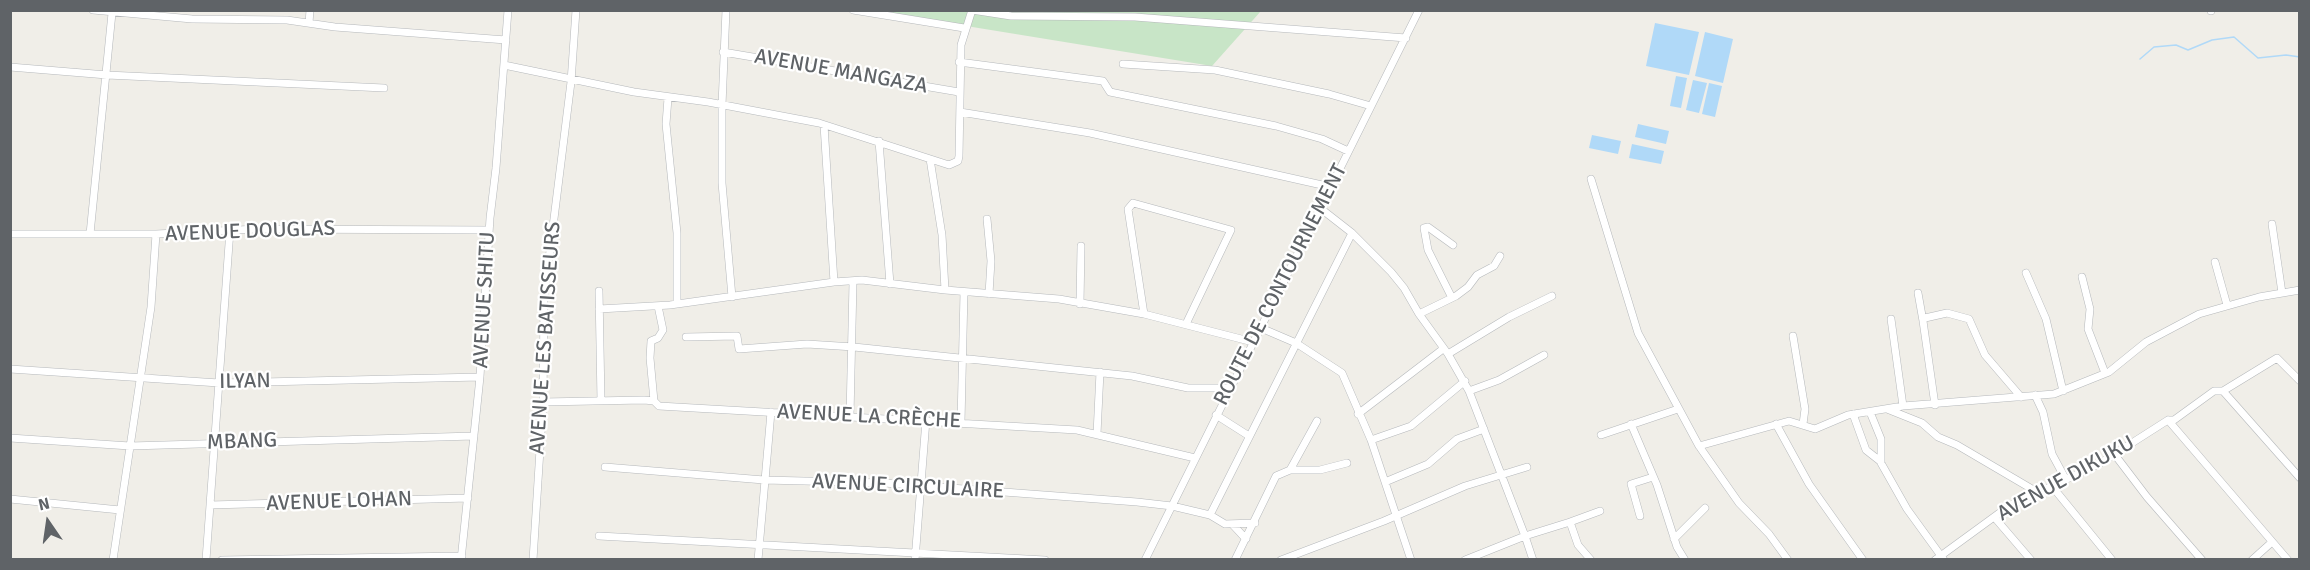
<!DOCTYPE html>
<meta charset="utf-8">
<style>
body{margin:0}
#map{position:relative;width:2310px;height:570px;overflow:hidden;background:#f0eee8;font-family:Signika,sans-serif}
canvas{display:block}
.frame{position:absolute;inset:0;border:12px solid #5f6367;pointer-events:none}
.north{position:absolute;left:18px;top:492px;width:60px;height:60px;-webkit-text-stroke:4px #fff;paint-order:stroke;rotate:347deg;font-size:16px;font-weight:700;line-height:24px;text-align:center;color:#5f6367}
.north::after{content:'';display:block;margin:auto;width:21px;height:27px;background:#5f6367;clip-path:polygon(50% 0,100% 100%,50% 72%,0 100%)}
</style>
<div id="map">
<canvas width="2310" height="570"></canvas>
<div class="frame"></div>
<div class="north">N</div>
</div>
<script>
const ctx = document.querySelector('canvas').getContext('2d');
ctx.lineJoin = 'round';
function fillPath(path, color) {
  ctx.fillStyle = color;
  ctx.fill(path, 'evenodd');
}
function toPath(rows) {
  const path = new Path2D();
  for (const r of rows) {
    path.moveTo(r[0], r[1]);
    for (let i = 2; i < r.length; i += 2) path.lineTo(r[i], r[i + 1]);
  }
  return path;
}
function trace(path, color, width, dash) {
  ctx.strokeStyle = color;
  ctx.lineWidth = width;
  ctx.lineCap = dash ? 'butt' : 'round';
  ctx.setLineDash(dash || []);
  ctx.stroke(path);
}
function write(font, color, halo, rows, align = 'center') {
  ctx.font = font + ' Signika,sans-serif';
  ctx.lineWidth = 4.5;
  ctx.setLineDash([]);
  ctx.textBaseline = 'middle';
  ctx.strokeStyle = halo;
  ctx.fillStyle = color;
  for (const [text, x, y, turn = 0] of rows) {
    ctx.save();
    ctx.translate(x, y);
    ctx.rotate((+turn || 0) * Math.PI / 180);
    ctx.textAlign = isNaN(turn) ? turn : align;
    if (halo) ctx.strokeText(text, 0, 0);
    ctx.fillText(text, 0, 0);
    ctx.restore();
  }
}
const green = toPath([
 [874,11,1261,11,1212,66]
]);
const water = toPath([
 [1655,23,1699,32,1689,75,1646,66],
 [1705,32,1733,39,1723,83,1695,76],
 [1676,76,1687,78,1681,108,1670,106],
 [1693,80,1707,83,1699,113,1686,110],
 [1709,83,1722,86,1715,117,1702,114],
 [1638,124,1669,131,1666,144,1635,137],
 [1592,135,1621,141,1618,154,1589,148],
 [1632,144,1664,151,1661,164,1629,158]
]);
const stream = toPath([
 [2140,59,2154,47,2176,45,2188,50,2212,40,2234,37,2258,58,2286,55,2300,57]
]);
const minor = toPath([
 [93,10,192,19,287,20,335,27,506,40],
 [726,10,722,105,722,183,732,297],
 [853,10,964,28],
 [972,10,1011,16,1135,17,1406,38],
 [2211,10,2211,11],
 [309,23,310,10],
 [723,52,959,92],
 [959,62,1103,81,1110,92,1276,126,1322,139,1348,151],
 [1123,64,1215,70,1329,94,1371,106],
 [504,65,634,92,708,102,819,123,949,165,958,161,959,156,961,45,972,10],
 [10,67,107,75,384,88],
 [668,98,666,124,677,233,677,304],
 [960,112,1090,133,1331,187],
 [824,125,834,282,862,280,945,290],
 [879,141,890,284],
 [930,159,942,235,945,290,1059,299,1144,314,1253,342],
 [1591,179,1638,333,1699,446,1739,503,1769,534,1788,560],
 [1320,208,1352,233,1391,272,1404,288,1419,314,1456,296,1468,287,1477,275,1494,266,1500,256],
 [987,219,991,261,989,294],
 [2272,224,2282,293],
 [10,234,156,234,258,229,489,230],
 [90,234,112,13],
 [2215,262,2227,305],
 [2026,273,2046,319,2063,391],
 [2082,277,2090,309,2088,329,2105,373],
 [599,291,601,401],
 [1918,293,1923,321],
 [1451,296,1428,250,1424,228,1428,227,1453,245],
 [1080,304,1081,246],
 [599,309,670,305,834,282],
 [1144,314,1128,209,1133,203,1231,230,1186,324],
 [1419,314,1448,354,1509,317,1552,296],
 [1891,319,1903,406],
 [1261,328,1296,343,1342,373,1371,440,1411,560],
 [1793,336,1805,409,1803,424],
 [686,337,737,336,739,349,807,344,854,347,1132,376,1188,388,1230,388],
 [1448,354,1469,391,1525,536,1570,522,1578,545,1591,560],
 [10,369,219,383,480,377],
 [1469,391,1499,380,1544,355],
 [2223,391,2300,478],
 [2223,391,2277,358,2300,381],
 [2035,395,2043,412,2052,454,2066,480],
 [654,401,650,358,651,341,658,338,663,330,658,306],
 [543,402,644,400,654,401,659,406,1077,430,1195,458],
 [1935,405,1923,321,1925,318,1947,313,1969,319,1985,355,2021,397],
 [1887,409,1922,423,1938,437,1957,445,2037,492],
 [1870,412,1881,439,1881,463,1907,509,1944,560],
 [1358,414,1443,349],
 [1853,414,1866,450,1880,461],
 [1216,415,1249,436],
 [850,416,853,282],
 [2168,420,2288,560],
 [961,422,964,292],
 [1631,424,1657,485,1677,547,1685,560],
 [1776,424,1809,484,1863,560],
 [1097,434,1100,372],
 [1601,435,1678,409],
 [10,438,130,446,474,436],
 [1371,440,1411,426,1465,381],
 [1699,446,1789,421,1815,429,1848,415,1903,406,2054,394,2109,372,2146,342,2199,314,2259,297,2300,290],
 [2115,455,2147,497,2202,560],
 [605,467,764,480,884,483,1137,502,1172,506,1210,515,1225,524,1255,523],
 [1290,470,1317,421],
 [1385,482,1428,464,1457,439,1484,429],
 [2051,485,2112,560],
 [10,499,120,510],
 [210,505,468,498],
 [1210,515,1352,233],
 [1640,516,1631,484,1653,477],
 [1995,518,2031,560],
 [1570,522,1600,511],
 [1233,525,1246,539],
 [599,536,1045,560],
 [1674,539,1705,508],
 [113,560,151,307,156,234],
 [206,560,230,230],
 [222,560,462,556],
 [461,560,480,377,490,218,496,168,508,10],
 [533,560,543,402,544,299,571,82,576,10],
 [758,560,771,412],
 [915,560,926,420],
 [1145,560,1419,10],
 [1235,560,1276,476,1290,470,1320,470,1347,463],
 [1281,560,1384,521,1465,486,1527,467],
 [1465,560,1525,536,1533,560],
 [1935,560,2009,506,2099,464,2168,420,2174,420,2214,391,2223,391],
 [2252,560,2272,542]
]);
const streetNames = [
 ["AVENUE MANGAZA",841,72,10],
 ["AVENUE DOUGLAS",250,232,-2],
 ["ROUTE DE CONTOURNEMENT",1281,285,-63],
 ["AVENUE SHITU",485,300,-87],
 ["AVENUE LES BATISSEURS",546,338,-86],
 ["ILYAN",245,382,-1],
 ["AVENUE LA CRÈCHE",869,417,3],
 ["MBANG",242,442,-2],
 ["AVENUE DIKUKU",2066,479,-29],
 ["AVENUE CIRCULAIRE",908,487,3],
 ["AVENUE LOHAN",339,502,-2]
];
fillPath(green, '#c8e5c7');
fillPath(water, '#b0d9f8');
trace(stream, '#b0d9f8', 1.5);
trace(minor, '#b5b8bb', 8);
trace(minor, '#fff', 7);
write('21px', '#5f6367', '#fff', streetNames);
</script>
